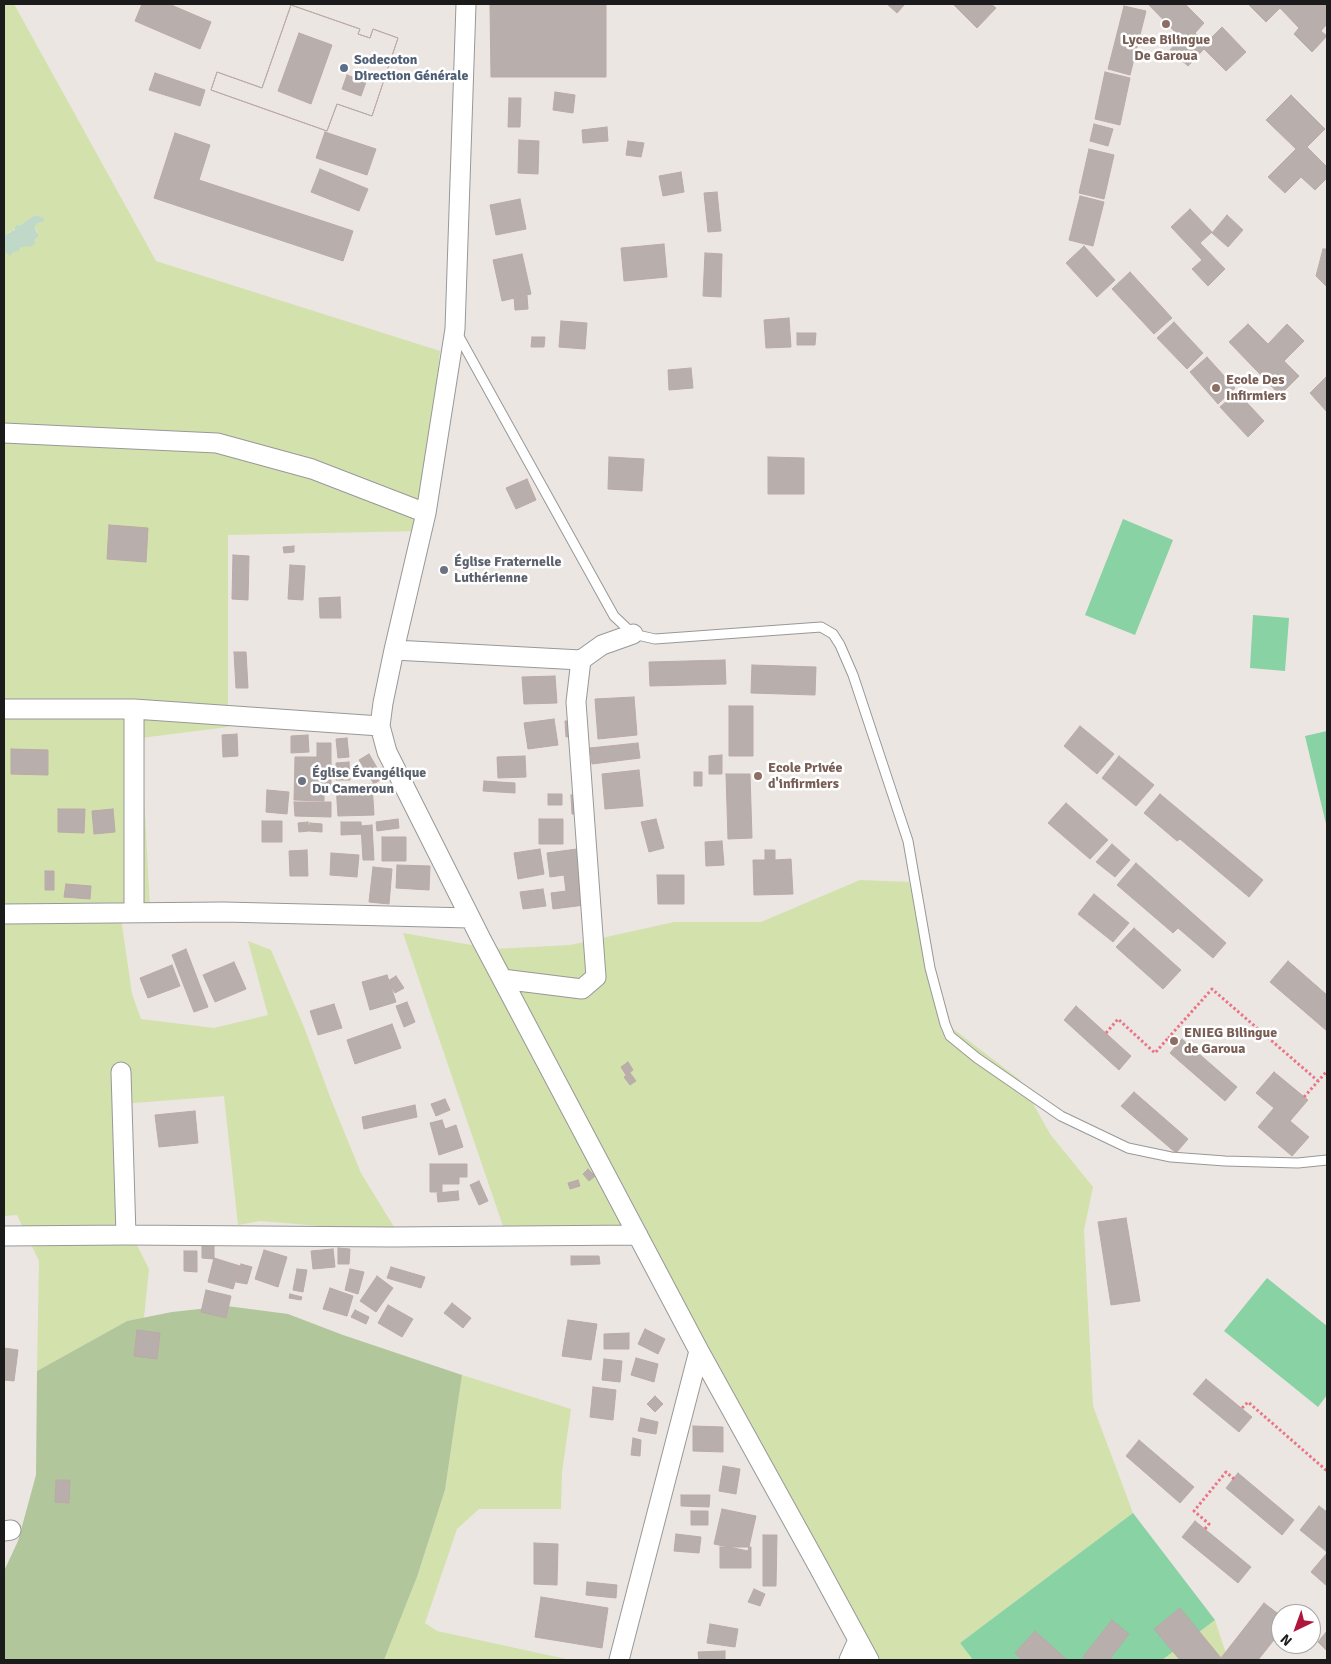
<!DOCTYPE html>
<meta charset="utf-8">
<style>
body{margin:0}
#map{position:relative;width:1331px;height:1664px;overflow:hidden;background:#ebe6e2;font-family:Signika,sans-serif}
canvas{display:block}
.frame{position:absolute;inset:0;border:5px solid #1b1b1b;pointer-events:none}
.north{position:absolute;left:1271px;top:1604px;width:50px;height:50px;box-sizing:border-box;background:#fff;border:1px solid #a4a4a4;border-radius:50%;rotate:222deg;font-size:14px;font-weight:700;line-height:20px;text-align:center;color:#1b1b1b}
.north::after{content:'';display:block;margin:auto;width:18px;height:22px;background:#b0163c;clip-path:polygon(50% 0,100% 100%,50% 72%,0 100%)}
</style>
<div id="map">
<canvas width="1331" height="1664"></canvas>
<div class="frame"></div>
<div class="north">N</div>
</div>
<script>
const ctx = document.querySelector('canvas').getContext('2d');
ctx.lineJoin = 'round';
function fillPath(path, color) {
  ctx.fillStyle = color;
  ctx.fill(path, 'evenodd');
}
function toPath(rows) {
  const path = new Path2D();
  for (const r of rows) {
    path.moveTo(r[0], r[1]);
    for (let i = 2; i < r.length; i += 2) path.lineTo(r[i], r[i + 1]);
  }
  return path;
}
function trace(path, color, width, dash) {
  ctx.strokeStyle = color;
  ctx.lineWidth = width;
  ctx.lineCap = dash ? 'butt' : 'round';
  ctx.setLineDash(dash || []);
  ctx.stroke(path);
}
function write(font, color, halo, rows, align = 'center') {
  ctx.font = font + ' Signika,sans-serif';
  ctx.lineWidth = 5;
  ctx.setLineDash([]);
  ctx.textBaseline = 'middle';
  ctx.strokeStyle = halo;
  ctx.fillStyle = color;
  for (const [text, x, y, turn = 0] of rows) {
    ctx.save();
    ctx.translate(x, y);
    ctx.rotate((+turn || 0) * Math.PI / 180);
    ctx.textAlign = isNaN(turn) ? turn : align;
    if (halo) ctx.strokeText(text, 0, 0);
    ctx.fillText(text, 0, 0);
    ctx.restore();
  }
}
const grass = toPath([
 [4,4,14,4,156,261,440,351,422,531,228,535,228,727,141,738,150,908,120,911,132,994,141,1019,214,1028,268,1015,248,941,271,950,304,1027,332,1102,361,1173,394,1227,345,1228,260,1221,238,1225,224,1096,121,1104,135,1241,149,1269,144,1318,127,1321,37,1371,39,1261,17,1215,4,1216,4,255,6,252,19,251,21,247,34,240,38,237,38,234,35,226,37,223,43,222,39,217,35,215,4,236],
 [860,880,909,882,952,1028,1020,1080,1050,1134,1093,1187,1084,1230,1093,1406,1133,1513,960,1643,973,1660,872,1660,631,1238,505,1232,403,933,494,949,570,945,674,922,761,922],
 [462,1375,571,1409,562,1472,561,1509,479,1509,457,1529,425,1623,437,1631,571,1660,384,1660,417,1577,445,1490],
 [1215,1620,1228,1660,1162,1660]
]);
const forest = toPath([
 [227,1306,288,1314,343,1335,462,1375,445,1490,417,1577,384,1660,4,1660,4,1571,18,1541,36,1475,37,1371,127,1321,172,1312]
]);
const wetland = toPath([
 [35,215,44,218,43,222,37,223,35,226,36,231,38,234,38,237,34,240,35,243,32,246,21,247,19,251,13,252,10,256,6,252,4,255,4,236,5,235,11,232,12,230,14,231,16,225,19,226]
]);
const pitch = toPath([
 [1123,519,1173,540,1135,635,1085,615],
 [1253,615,1289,618,1285,671,1250,668],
 [1327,731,1327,828,1305,736],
 [1267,1278,1327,1326,1327,1395,1318,1407,1224,1331],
 [1133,1513,1215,1620,1162,1660,973,1660,960,1643]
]);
const building = toPath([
 [142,4,169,4,211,22,200,49,135,21,142,4],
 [490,4,606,4,606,77,491,77,490,4],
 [887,4,905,4,897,13,887,4],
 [953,4,991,4,996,8,977,28,953,4],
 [1148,4,1185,4,1204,23,1195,33,1206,43,1222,27,1246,52,1226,71,1204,49,1188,66,1170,50,1181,38,1148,4],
 [1248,4,1327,4,1327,24,1321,31,1327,36,1312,52,1294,34,1299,28,1280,8,1266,22,1248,4],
 [291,5,360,29,358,34,370,38,373,29,398,38,372,116,337,104,327,131,211,90,217,72,262,88,291,5],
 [299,33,332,45,311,104,278,91,299,33],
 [347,75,366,82,361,96,342,89,347,75],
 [291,5,360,29,358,34,370,38,373,29,398,38,372,116,337,104,327,131,211,90,217,72,262,88,291,5],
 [1124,6,1146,11,1130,75,1108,69,1124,6],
 [1105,72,1130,78,1120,125,1095,119,1105,72],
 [155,73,205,90,200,106,149,90,155,73],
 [555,92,575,95,573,113,553,110,555,92],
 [1291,95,1325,129,1307,147,1327,167,1327,178,1315,190,1301,177,1285,193,1268,177,1296,149,1266,120,1291,95],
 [509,98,521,98,520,127,508,127,509,98],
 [1094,124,1113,129,1108,146,1090,141,1094,124],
 [607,127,608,141,583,143,582,130,607,127],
 [325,132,376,149,367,175,316,158,325,132],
 [175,133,210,145,199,180,353,231,343,261,154,198,175,133],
 [519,140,539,141,538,174,518,173,519,140],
 [628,141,644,143,641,157,626,155,628,141],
 [1089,149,1114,155,1104,199,1079,193,1089,149],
 [320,169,368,189,359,211,311,192,320,169],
 [681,172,684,192,663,196,659,176,681,172],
 [717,192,721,231,708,232,704,193,717,192],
 [1080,196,1104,202,1093,246,1069,240,1080,196],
 [520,199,526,229,496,235,490,205,520,199],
 [1190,209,1212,232,1200,243,1225,269,1208,286,1192,269,1202,260,1171,227,1190,209],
 [1227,215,1243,230,1228,247,1212,233,1227,215],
 [664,244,667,277,624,281,621,248,664,244],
 [1084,246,1115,280,1097,297,1066,263,1084,246],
 [1323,249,1327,249,1327,287,1316,276,1323,249],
 [705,253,722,254,721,297,703,296,705,253],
 [522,254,531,294,502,301,493,260,522,254],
 [1130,272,1172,318,1154,334,1112,289,1130,272],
 [527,296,528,309,515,310,514,297,527,296],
 [789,318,791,347,766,348,764,320,789,318],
 [561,321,587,323,585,349,559,347,561,321],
 [1174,322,1203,353,1187,369,1157,338,1174,322],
 [1248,324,1268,344,1287,324,1304,341,1284,361,1299,376,1280,395,1229,342,1248,324],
 [797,333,816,333,815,345,797,345,797,333],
 [532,337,545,337,544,347,531,347,532,337],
 [1207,357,1235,388,1218,404,1190,372,1207,357],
 [691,368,693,388,669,390,668,370,691,368],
 [1327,376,1327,412,1310,393,1327,376],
 [1237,392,1264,421,1248,437,1220,407,1237,392],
 [609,457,644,459,642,491,608,489,609,457],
 [768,457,804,458,804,494,768,494,768,457],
 [527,479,536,500,516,509,506,488,527,479],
 [109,525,148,528,146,562,107,559,109,525],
 [294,546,294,552,284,553,283,547,294,546],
 [233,555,249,556,248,600,232,599,233,555],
 [290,565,305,566,303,600,288,599,290,565],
 [340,597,341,618,320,618,319,598,340,597],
 [234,652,246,652,248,688,236,688,234,652],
 [725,660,726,684,650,686,649,662,725,660],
 [752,665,816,667,815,695,751,693,752,665],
 [555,676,557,703,524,704,522,677,555,676],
 [634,697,637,735,598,739,595,699,634,697],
 [729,706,753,706,753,756,729,756,729,706],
 [554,719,558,745,528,749,524,723,554,719],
 [577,720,578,736,566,737,565,721,577,720],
 [1080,726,1114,754,1097,774,1064,746,1080,726],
 [237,734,238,756,223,757,222,735,237,734],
 [308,735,309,752,291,753,291,736,308,735],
 [347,738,349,757,338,758,336,739,347,738],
 [317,743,331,743,331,791,324,791,324,801,294,800,295,757,317,757,317,743],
 [638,743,640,758,592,764,590,748,638,743],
 [11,749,48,750,48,775,11,774,11,749],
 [369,754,383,778,374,784,359,760,369,754],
 [722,755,722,774,709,774,709,756,722,755],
 [525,756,526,777,498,778,497,757,525,756],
 [1119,756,1154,785,1136,806,1102,778,1119,756],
 [349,762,350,780,336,780,336,763,349,762],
 [639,770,643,806,605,809,602,774,639,770],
 [694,772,702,772,702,786,694,786,694,772],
 [726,774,750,774,752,838,728,839,726,774],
 [484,781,515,783,515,793,483,791,484,781],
 [372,784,374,815,338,816,336,786,372,784],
 [267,790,289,792,287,814,266,812,267,790],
 [548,794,562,794,562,805,548,805,548,794],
 [1160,794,1263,880,1249,897,1180,839,1177,841,1144,813,1160,794],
 [571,795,581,795,582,814,572,814,571,795],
 [294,802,331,802,331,817,295,816,294,802],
 [1066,803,1108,840,1090,859,1048,823,1066,803],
 [58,809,85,809,84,833,58,832,58,809],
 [113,809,115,832,94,834,92,811,113,809],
 [398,819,399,828,377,831,376,822,398,819],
 [539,819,563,819,563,844,539,844,539,819],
 [656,819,664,848,649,852,641,822,656,819],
 [262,821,282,821,282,842,262,842,262,821],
 [308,822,309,831,299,832,298,823,308,822],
 [341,822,361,822,362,834,341,835,341,822],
 [310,823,322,824,322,832,309,831,310,823],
 [372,825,374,860,363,860,361,826,372,825],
 [382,837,406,837,406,861,382,861,382,837],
 [722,841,724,865,706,866,705,842,722,841],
 [1112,844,1130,860,1115,877,1096,862,1112,844],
 [540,849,544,874,518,879,514,853,540,849],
 [577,849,585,905,553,909,551,893,566,891,564,875,550,877,547,853,577,849],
 [307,850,308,876,290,876,289,851,307,850],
 [765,850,775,850,775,860,791,859,793,894,754,895,753,860,765,860,765,850],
 [331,853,359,855,357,877,330,875,331,853],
 [1136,863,1226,943,1213,958,1178,928,1173,933,1117,885,1136,863],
 [397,865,430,866,429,890,396,888,397,865],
 [373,867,392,869,389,904,369,902,373,867],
 [45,871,54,871,54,890,45,890,45,871],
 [657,875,684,875,684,904,658,904,657,875],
 [66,884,91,886,90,899,64,897,66,884],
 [543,889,546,906,523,909,520,892,543,889],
 [1094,894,1129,923,1113,942,1078,914,1094,894],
 [1134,928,1181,970,1163,989,1116,947,1134,928],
 [186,949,208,1007,194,1012,172,955,186,949],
 [1288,961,1327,995,1327,1031,1270,982,1288,961],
 [234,962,246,989,215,1002,203,975,234,962],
 [172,965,180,986,148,998,140,978,172,965],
 [387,975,396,1002,370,1010,362,982,387,975],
 [396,976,404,988,395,993,388,981,396,976],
 [407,1002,415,1022,404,1027,396,1006,407,1002],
 [334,1004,342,1028,318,1035,310,1011,334,1004],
 [1076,1006,1131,1056,1119,1070,1064,1020,1076,1006],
 [392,1024,401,1048,355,1064,347,1040,392,1024],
 [1182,1039,1237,1087,1225,1101,1170,1053,1182,1039],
 [628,1062,633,1070,626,1075,621,1067,628,1062],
 [1274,1072,1308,1100,1290,1121,1309,1137,1292,1156,1258,1127,1274,1108,1256,1093,1274,1072],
 [630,1073,636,1081,630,1085,624,1077,630,1073],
 [1134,1092,1188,1139,1176,1153,1121,1106,1134,1092],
 [445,1099,450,1110,436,1116,431,1104,445,1099],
 [415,1105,417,1117,364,1129,362,1117,415,1105],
 [195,1111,198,1143,159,1147,155,1115,195,1111],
 [442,1120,445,1129,456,1125,463,1147,439,1155,430,1123,442,1120],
 [430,1164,467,1164,467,1177,459,1177,459,1184,442,1184,442,1192,430,1192,430,1164],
 [588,1169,595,1176,589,1181,583,1174,588,1169],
 [578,1180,580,1186,570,1189,568,1183,578,1180],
 [479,1181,488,1201,479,1205,470,1185,479,1181],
 [458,1191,459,1200,438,1202,437,1193,458,1191],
 [1126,1218,1140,1301,1111,1305,1098,1222,1126,1218],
 [202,1246,214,1246,214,1259,202,1258,202,1246],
 [338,1248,350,1249,349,1264,338,1264,338,1248],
 [333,1249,335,1267,313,1269,311,1251,333,1249],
 [264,1250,287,1257,278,1287,255,1279,264,1250],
 [184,1251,197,1251,197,1272,184,1271,184,1251],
 [571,1256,599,1256,600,1264,571,1265,571,1256],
 [214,1258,240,1266,233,1289,208,1282,214,1258],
 [241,1264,252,1267,247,1284,236,1282,241,1264],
 [391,1267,425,1277,421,1288,387,1278,391,1267],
 [297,1269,307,1270,303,1292,293,1290,297,1269],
 [350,1269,364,1272,358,1294,345,1290,350,1269],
 [377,1276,393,1288,376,1312,360,1301,377,1276],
 [330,1288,353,1296,347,1316,323,1309,330,1288],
 [206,1290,231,1296,226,1318,201,1312,206,1290],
 [290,1294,302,1297,301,1300,289,1298,290,1294],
 [452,1303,471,1318,463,1328,444,1313,452,1303],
 [388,1305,413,1319,402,1337,378,1323,388,1305],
 [355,1310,369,1317,366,1324,351,1317,355,1310],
 [568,1320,597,1324,591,1360,562,1356,568,1320],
 [645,1329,665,1339,658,1354,638,1344,645,1329],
 [137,1330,160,1333,157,1359,134,1356,137,1330],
 [629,1333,629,1349,604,1349,604,1334,629,1333],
 [4,1348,18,1350,14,1381,4,1380,4,1348],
 [636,1358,658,1364,654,1382,631,1375,636,1358],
 [604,1359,622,1361,620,1382,602,1380,604,1359],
 [1206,1379,1252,1417,1239,1432,1193,1394,1206,1379],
 [593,1387,616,1390,613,1420,590,1417,593,1387],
 [655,1396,663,1404,655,1412,647,1404,655,1396],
 [641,1418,658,1422,656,1434,638,1431,641,1418],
 [693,1426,723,1427,723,1452,693,1451,693,1426],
 [633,1438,641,1440,640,1456,631,1455,633,1438],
 [1139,1440,1194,1487,1180,1503,1126,1456,1139,1440],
 [723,1466,740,1469,736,1494,719,1491,723,1466],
 [1238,1473,1294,1520,1282,1535,1226,1488,1238,1473],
 [56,1480,70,1480,69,1503,55,1502,56,1480],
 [681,1495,710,1495,709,1507,681,1506,681,1495],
 [1319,1506,1327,1512,1327,1552,1300,1530,1319,1506],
 [722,1509,756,1516,748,1551,714,1544,722,1509],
 [691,1511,708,1511,708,1525,691,1525,691,1511],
 [1195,1521,1251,1567,1238,1583,1182,1537,1195,1521],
 [676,1534,701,1537,699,1553,674,1551,676,1534],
 [763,1535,777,1535,776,1586,763,1586,763,1535],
 [534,1543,558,1544,557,1585,534,1584,534,1543],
 [720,1547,751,1547,751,1568,720,1568,720,1547],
 [1327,1553,1327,1586,1311,1572,1327,1553],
 [587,1582,617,1585,616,1598,586,1595,587,1582],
 [754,1589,765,1594,760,1606,748,1602,754,1589],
 [541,1597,608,1608,602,1648,535,1637,541,1597],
 [1264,1603,1281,1616,1281,1631,1258,1660,1224,1660,1221,1658,1264,1603],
 [1180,1608,1221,1658,1218,1660,1180,1660,1154,1629,1180,1608],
 [1112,1620,1129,1634,1109,1660,1088,1660,1083,1657,1112,1620],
 [710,1624,738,1629,735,1647,707,1643,710,1624],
 [1035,1631,1067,1660,1022,1660,1015,1653,1035,1631],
 [1327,1631,1327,1651,1318,1642,1327,1631],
 [725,1651,725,1660,699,1660,698,1652,725,1651]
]);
const path = toPath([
 [1106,1033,1118,1019,1155,1053,1169,1037],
 [1178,1045,1169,1037,1212,989,1318,1081],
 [1304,1097,1327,1071],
 [1242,1408,1248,1402,1327,1471],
 [1205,1529,1209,1524,1194,1511,1226,1472,1234,1479]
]);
const service = toPath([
 [457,333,614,616,633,634,655,639,821,627,833,634,840,645,853,675,908,841,930,968,945,1024,950,1036,977,1058,1061,1116,1128,1148,1171,1157,1225,1161,1298,1163,1327,1160]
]);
const minor = toPath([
 [466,4,455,329,426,513,394,650,383,703,380,726,387,752,481,939,699,1351,818,1566,869,1660],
 [4,433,217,443,312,469,426,513],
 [394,650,581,660,602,645,633,634],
 [4,709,134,709,380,726],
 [134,913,134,709],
 [4,914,224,912,470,918],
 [502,979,582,989,596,977,576,702,581,660],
 [121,1072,126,1235],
 [4,1236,126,1235,392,1237,638,1235],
 [4,1531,11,1530],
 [619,1660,699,1351],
 [849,1660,858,1640]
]);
const markers = [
 [1166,24,5,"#8d6e63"],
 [344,68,5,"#5c6f8a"],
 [1216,388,5,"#8d6e63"],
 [444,570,5,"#6b7280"],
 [758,776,5,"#8d6e63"],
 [302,781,5,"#6b7280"],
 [1174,1041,5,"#8d6e63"]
];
const educationNames = [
 ["Lycee Bilingue",1166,40,"center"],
 ["De Garoua",1166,56,"center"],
 ["Ecole Des",1226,380],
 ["Infirmiers",1226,396],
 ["Ecole Privée",768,768],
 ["d'infirmiers",768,784],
 ["ENIEG Bilingue",1184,1033],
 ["de Garoua",1184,1049]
];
const serviceNames = [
 ["Sodecoton",354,60],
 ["Direction Générale",354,76]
];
const worshipNames = [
 ["Église Fraternelle",454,562],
 ["Luthérienne",454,578],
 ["Église Évangélique",312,773],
 ["Du Cameroun",312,789]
];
fillPath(grass, '#d3e1ac');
fillPath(forest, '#b2c69b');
fillPath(wetland, '#c0d8c7');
fillPath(pitch, '#88d2a3');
fillPath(building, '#b8aeab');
trace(building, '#bbaaa6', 1);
trace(service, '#989898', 11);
trace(minor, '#989898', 21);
trace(path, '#e97586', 3, [2.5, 2.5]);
trace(service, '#fff', 9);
trace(minor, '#fff', 19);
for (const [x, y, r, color] of markers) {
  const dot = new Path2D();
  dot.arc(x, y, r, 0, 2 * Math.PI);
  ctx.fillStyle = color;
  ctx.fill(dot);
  trace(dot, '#fff', 2);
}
write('bold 14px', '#785e54', '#fff', educationNames, 'left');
write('bold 14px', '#4e5e75', '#fff', serviceNames, 'left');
write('bold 14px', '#5b616d', '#fff', worshipNames, 'left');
</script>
